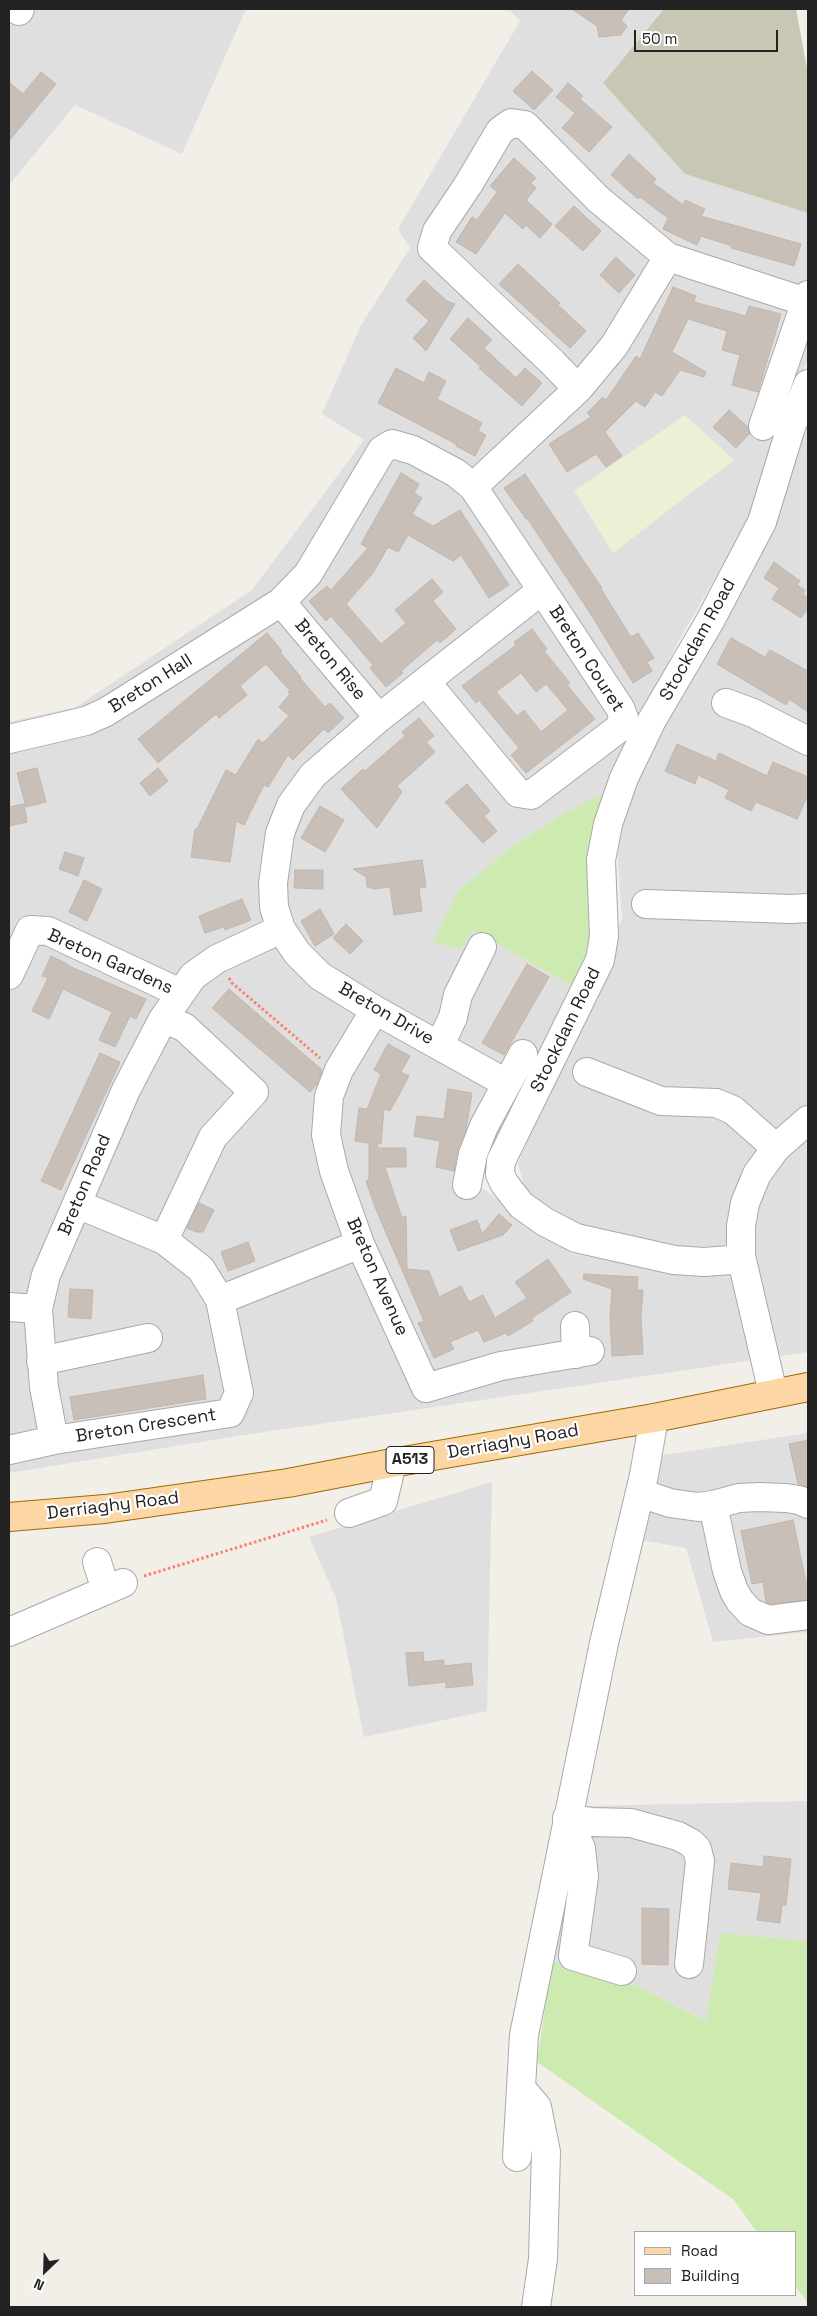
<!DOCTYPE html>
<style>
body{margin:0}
#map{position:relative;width:817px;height:2316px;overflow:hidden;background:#f2efe9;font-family:"Space Grotesk",sans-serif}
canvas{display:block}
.frame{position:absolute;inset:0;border:10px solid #222;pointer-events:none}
.legend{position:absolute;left:634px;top:2231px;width:162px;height:65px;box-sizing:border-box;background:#fff;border:1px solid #a7a7a7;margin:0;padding:6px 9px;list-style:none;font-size:15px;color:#222}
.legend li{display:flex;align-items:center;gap:10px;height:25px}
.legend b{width:25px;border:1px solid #a7a7a7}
.north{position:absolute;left:20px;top:2246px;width:50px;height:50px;-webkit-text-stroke:4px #fff;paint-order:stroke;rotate:204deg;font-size:14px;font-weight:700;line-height:20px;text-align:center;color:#222}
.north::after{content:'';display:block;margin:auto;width:18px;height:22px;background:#222;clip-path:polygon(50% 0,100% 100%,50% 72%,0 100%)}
.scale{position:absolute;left:634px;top:30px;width:144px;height:22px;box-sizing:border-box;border:2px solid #222;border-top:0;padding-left:6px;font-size:15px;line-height:18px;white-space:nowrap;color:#222;-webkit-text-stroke:4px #fff;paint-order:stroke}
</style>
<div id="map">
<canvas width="817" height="2316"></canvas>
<div class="frame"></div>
<ul class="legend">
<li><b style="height:6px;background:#fcd6a4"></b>Road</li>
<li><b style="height:14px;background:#c7bfb8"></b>Building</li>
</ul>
<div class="north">N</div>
<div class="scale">50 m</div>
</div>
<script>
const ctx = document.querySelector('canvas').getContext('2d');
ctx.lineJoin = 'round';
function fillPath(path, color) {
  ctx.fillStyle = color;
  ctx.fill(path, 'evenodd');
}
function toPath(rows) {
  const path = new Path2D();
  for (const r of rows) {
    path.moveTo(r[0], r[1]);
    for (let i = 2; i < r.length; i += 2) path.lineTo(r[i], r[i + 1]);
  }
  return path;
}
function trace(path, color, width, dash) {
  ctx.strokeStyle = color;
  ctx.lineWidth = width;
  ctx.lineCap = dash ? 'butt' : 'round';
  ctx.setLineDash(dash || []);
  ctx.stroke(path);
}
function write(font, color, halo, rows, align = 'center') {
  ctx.font = font + ' "Space Grotesk",sans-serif';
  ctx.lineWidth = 4.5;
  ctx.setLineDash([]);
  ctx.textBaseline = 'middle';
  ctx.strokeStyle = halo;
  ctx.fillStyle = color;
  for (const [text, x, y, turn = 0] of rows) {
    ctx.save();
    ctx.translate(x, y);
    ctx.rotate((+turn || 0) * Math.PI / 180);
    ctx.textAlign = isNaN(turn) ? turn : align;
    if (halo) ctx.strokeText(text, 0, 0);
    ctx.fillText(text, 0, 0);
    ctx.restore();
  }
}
const residential = toPath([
 [9,9,246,9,182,154,75,105,9,185],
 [509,9,664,9,603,83,685,174,808,213,808,358,752,514,678,642,620,765,612,799,561,815,511,847,459,890,473,930,579,990,478,1185,573,1254,671,1270,528,1202,518,1163,622,919,616,829,638,763,808,416,808,1352,238,1436,9,1473,9,722,76,707,252,590,364,440,322,414,361,325,410,248,398,229,520,21],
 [808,1433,808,1632,713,1642,686,1548,634,1539,657,1456],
 [492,1482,487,1711,364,1737,336,1598,309,1537],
 [808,1801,808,1941,720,1933,707,2021,640,1987,552,1961,586,1806]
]);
const construction = toPath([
 [664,9,796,9,808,74,808,213,685,174,603,83]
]);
const farmland = toPath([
 [685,415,734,460,613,553,574,491]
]);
const grass = toPath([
 [600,795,612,799,594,944,579,990,473,930,460,950,433,942,459,890,511,847,561,815],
 [720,1933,808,1941,808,2303,796,2287,796,2232,757,2232,734,2200,537,2062,552,1961,640,1987,706,2021]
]);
const building = toPath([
 [572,9,629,9,621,20,627,26,621,35,599,37,597,26,572,9],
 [532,71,553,90,534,110,513,91,532,71],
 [41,72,56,84,9,141,9,82,23,94,41,72],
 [568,83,583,96,580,99,612,127,589,152,562,128,575,113,556,97,568,83],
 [629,154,656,179,653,183,683,205,685,200,705,209,701,216,801,244,794,266,731,248,732,246,701,236,697,245,663,229,668,218,640,197,638,199,611,175,629,154],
 [514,158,536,178,531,183,536,188,526,200,552,224,540,238,526,225,523,229,505,213,476,254,456,242,472,217,477,220,497,192,490,186,514,158],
 [574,206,601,231,583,251,555,226,574,206],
 [616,257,635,275,619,293,600,275,616,257],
 [518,264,560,303,558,305,586,331,570,348,499,284,518,264],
 [424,280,447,301,455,304,426,351,413,338,429,321,406,300,424,280],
 [673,287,696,296,694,302,746,316,749,306,781,314,758,392,732,385,740,355,722,350,727,331,688,319,672,352,706,372,704,377,680,370,662,396,655,392,645,407,636,401,605,432,622,456,606,467,596,454,567,472,549,444,591,417,587,413,603,397,606,400,636,356,640,359,673,287],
 [468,318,492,340,484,348,516,378,525,368,542,383,522,406,479,368,481,367,450,339,468,318],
 [396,368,424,383,429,372,446,381,437,399,482,423,478,431,486,435,475,456,456,446,456,444,378,403,396,368],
 [729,410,748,427,750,433,736,448,713,427,729,410],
 [401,473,419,484,414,493,422,498,412,514,433,526,460,510,509,585,489,598,461,555,453,561,408,535,398,552,388,547,373,573,346,604,381,644,406,623,395,610,432,579,443,592,433,601,456,629,440,643,437,640,401,671,403,673,386,687,370,668,373,665,331,616,326,621,309,601,327,586,331,590,368,548,361,544,401,473],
 [525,474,602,588,601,589,631,637,638,633,654,658,647,662,652,671,633,683,590,613,527,518,526,519,504,488,525,474],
 [774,562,800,581,797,585,805,590,803,594,808,598,808,608,801,618,772,599,779,588,764,578,774,562],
 [532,629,547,649,544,651,570,683,567,685,595,719,526,773,511,755,519,748,479,700,476,703,462,686,516,645,514,642,532,629],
 [521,673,536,692,546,684,568,710,541,732,524,710,517,716,496,692,521,673],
 [267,633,282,651,280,652,301,677,300,678,325,707,330,703,344,718,328,733,324,729,293,760,288,755,268,787,264,785,244,825,236,821,230,862,191,857,195,829,197,829,226,770,236,775,258,739,263,743,289,716,279,707,290,694,288,692,290,691,266,664,240,686,247,695,219,718,216,714,158,763,138,739,267,633],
 [731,638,765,657,770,650,808,671,808,712,789,699,786,705,717,664,731,638],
 [419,718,434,736,426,742,435,752,397,786,402,792,377,828,341,789,363,769,365,771,405,736,402,732,419,718],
 [677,744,716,761,719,753,767,776,773,762,808,777,808,795,797,819,756,802,751,811,725,798,729,790,698,775,695,784,665,771,677,744],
 [37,768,46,802,26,807,17,773,37,768],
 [158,768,168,781,150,796,140,783,158,768],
 [467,784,490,811,484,816,497,831,483,843,445,802,467,784],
 [24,804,27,822,9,826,9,807,24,804],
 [320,806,344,820,325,852,301,838,320,806],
 [65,852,84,858,78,876,59,869,65,852],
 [422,860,426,887,419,888,422,911,394,915,390,887,375,889,367,887,366,877,353,869,422,860],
 [295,870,323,870,323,889,294,888,295,870],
 [84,880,102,889,87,921,69,912,84,880],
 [242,899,251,920,225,930,224,927,205,933,199,916,242,899],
 [320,909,334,934,315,946,301,921,320,909],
 [346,924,363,941,350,954,333,938,346,924],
 [51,956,69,965,69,966,146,999,136,1019,130,1016,115,1047,99,1040,112,1012,63,989,49,1019,32,1011,48,978,42,976,51,956],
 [527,964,549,977,504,1055,482,1043,527,964],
 [229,989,322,1070,317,1084,310,1092,212,1008,229,989],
 [388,1044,410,1056,401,1072,409,1076,390,1111,384,1109,381,1144,377,1143,378,1148,406,1148,406,1167,385,1167,402,1218,406,1216,407,1269,429,1271,439,1297,461,1286,469,1302,483,1295,495,1318,527,1298,515,1282,548,1259,571,1292,532,1318,533,1321,508,1336,506,1333,484,1342,478,1330,450,1342,454,1349,434,1358,418,1323,424,1321,375,1207,366,1181,369,1180,369,1143,355,1141,359,1108,367,1109,381,1074,374,1070,388,1044],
 [100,1053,120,1062,61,1190,41,1181,100,1053],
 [448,1089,472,1093,466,1130,458,1148,454,1171,436,1167,440,1141,414,1136,417,1116,444,1119,448,1089],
 [199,1203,214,1210,203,1232,196,1232,187,1228,199,1203],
 [499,1214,512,1225,503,1235,458,1251,450,1230,477,1220,482,1234,499,1214],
 [248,1242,255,1261,228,1271,221,1252,248,1242],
 [584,1274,638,1277,637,1290,643,1290,641,1317,643,1354,612,1356,610,1318,612,1289,583,1279,584,1274],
 [70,1289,93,1290,91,1319,68,1317,70,1289],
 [203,1375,206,1399,74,1420,70,1397,203,1375],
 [808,1440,808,1487,798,1484,789,1444,808,1440],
 [793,1520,806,1582,808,1582,808,1600,770,1604,766,1602,763,1582,752,1584,741,1531,793,1520],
 [423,1652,424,1662,444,1660,444,1666,471,1663,473,1685,446,1688,446,1682,409,1686,406,1653,423,1652],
 [764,1856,791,1859,786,1905,782,1905,780,1923,757,1920,761,1893,728,1889,731,1863,763,1867,764,1856],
 [642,1908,669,1909,668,1965,642,1964,642,1908]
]);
const path = toPath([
 [229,978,232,983,320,1058],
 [144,1576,327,1520]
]);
const minor = toPath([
 [19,11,20,9],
 [578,389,552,362,432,248,437,231,468,185,500,131,511,123,525,125,598,199,668,257,806,302],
 [763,426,808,295],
 [473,487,578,389,614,346,668,257],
 [281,602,379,718],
 [426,682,518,793,531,795,618,729,624,718,620,708,542,590,379,718,313,775,291,805,280,833,273,883,274,907,281,929,297,953,320,976,375,1010,506,1083],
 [726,703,753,713,808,741],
 [9,739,86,721,106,712,281,602,308,574,382,450,392,444,413,450,456,473,473,487,542,590],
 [646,904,791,909,808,908],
 [9,975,30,930,48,931,180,993],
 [375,1010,339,1070,329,1096,326,1135,334,1171,360,1244,426,1388,501,1366,590,1351],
 [163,1019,184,1027,254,1092,213,1137,164,1240],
 [440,1045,453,1017,458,995,482,947],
 [587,1072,661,1101,716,1103,733,1110,776,1148],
 [467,1185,473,1154,484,1126,523,1054],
 [741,1256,731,1260,704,1262,674,1260,576,1238,545,1222,521,1205,504,1183,500,1174,501,1161,600,960,604,936,601,860,608,824,624,778,652,720,710,621,762,522,791,427,808,384],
 [220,1300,360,1244],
 [9,1307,38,1309],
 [575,1326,576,1354],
 [41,1361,148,1338],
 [773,1393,741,1256,741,1226,745,1203,757,1174,776,1148,808,1120],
 [54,1440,44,1387,38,1309,46,1275,126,1090,163,1019,193,976,217,959,281,929],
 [9,1450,54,1440,230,1413,239,1393,220,1300,201,1269,164,1240,77,1204],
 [640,1493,670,1503,698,1507,713,1505,739,1498,759,1497,786,1498,799,1500,808,1504],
 [713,1505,727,1571,734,1591,740,1601,750,1612,768,1620,808,1615],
 [349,1513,383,1501,392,1463],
 [97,1562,106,1590],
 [9,1632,123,1583],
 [567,1818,592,1822,631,1823,678,1836,691,1843,697,1849,700,1861,689,1964],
 [567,1818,581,1848,584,1877,573,1956,622,1971],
 [521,2088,537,2107,546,2152,543,2259,536,2307],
 [517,2157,524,2035,604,1643,644,1475,654,1418]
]);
const major = toPath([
 [9,1517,105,1509,288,1483,392,1463,654,1418,808,1387]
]);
const shields = [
 [410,1460,48]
];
const shieldNames = [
 ["A513",410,1460]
];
const streetNames = [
 ["Stockdam Road",698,640,-61],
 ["Breton Couret",586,659,57],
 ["Breton Rise",330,660,50],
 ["Breton Hall",151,684,-32],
 ["Breton Gardens",110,962,24],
 ["Breton Drive",386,1014,30],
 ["Stockdam Road",566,1030,-64],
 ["Breton Road",85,1185,-67],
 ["Breton Avenue",377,1277,66],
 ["Breton Crescent",146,1426,-9],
 ["Derriaghy Road",513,1442,-10],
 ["Derriaghy Road",113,1506,-7]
];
fillPath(residential, '#e0dfdf');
fillPath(construction, '#c7c7b4');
fillPath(farmland, '#eef0d5');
fillPath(grass, '#cdebb0');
fillPath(building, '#c7bfb8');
trace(building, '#c4b6ab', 1);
trace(minor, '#a9a9a9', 30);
trace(major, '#a06b00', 30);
trace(path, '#fa8072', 3, [2.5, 2.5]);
trace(minor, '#fff', 28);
trace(major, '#fcd6a4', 28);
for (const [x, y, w] of shields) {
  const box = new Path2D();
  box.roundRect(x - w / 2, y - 13.5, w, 27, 4);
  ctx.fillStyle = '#fff';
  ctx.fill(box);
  trace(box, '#222', 1);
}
write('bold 16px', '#222', null, shieldNames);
write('18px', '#222', '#fff', streetNames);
</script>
